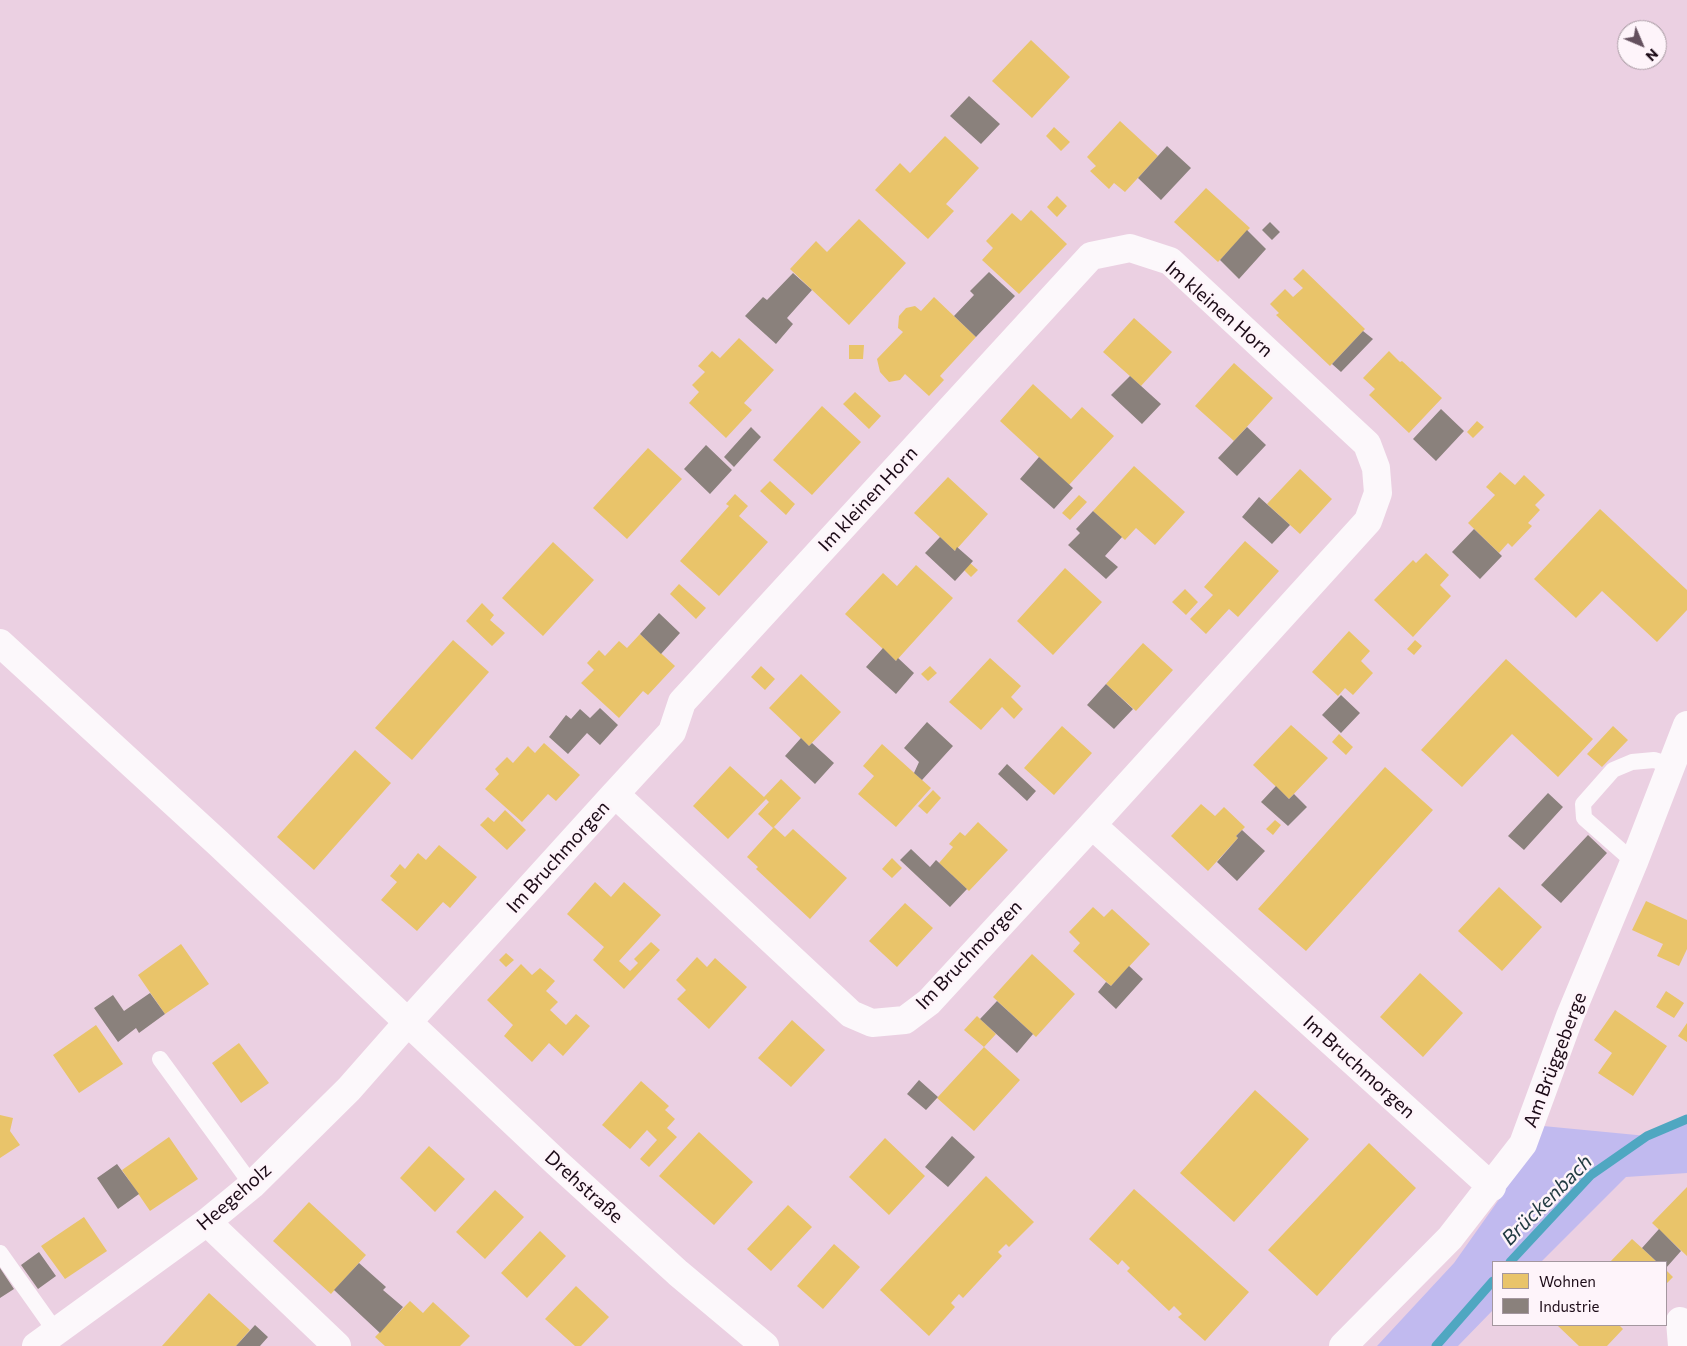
<!DOCTYPE html>
<meta charset="utf-8">
<style>
body{margin:0}
#map{position:relative;width:1687px;height:1346px;overflow:hidden;background:#ebd0e2;font-family:Commissioner,sans-serif}
canvas{display:block}
.legend{position:absolute;left:1492px;top:1261px;width:175px;height:65px;box-sizing:border-box;background:#fef4fa;border:1px solid #a4979f;margin:0;padding:6px 9px;list-style:none;font-size:15px;color:#1c0b17}
.legend li{display:flex;align-items:center;gap:10px;height:25px}
.legend b{width:25px;border:1px solid #a4979f}
.north{position:absolute;left:1617px;top:20px;width:50px;height:50px;box-sizing:border-box;background:#fef4fa;border:1px solid #a4979f;border-radius:50%;rotate:135deg;font-size:14px;font-weight:700;line-height:20px;text-align:center;color:#1c0b17}
.north::after{content:'';display:block;margin:auto;width:18px;height:22px;background:#64505e;clip-path:polygon(50% 0,100% 100%,50% 72%,0 100%)}
</style>
<div id="map">
<canvas width="1687" height="1346"></canvas>
<ul class="legend">
<li><b style="height:14px;background:#e9c46a"></b>Wohnen</li>
<li><b style="height:14px;background:#8a817c"></b>Industrie</li>
</ul>
<div class="north">N</div>
</div>
<script>
const ctx = document.querySelector('canvas').getContext('2d');
ctx.lineJoin = 'round';
function fillPath(path, color) {
  ctx.fillStyle = color;
  ctx.fill(path, 'evenodd');
}
function toPath(rows) {
  const path = new Path2D();
  for (const r of rows) {
    path.moveTo(r[0], r[1]);
    for (let i = 2; i < r.length; i += 2) path.lineTo(r[i], r[i + 1]);
  }
  return path;
}
function trace(path, color, width, dash) {
  ctx.strokeStyle = color;
  ctx.lineWidth = width;
  ctx.lineCap = dash ? 'butt' : 'round';
  ctx.setLineDash(dash || []);
  ctx.stroke(path);
}
function write(font, color, halo, rows, align = 'center') {
  ctx.font = font + ' Commissioner,sans-serif';
  ctx.lineWidth = 5;
  ctx.setLineDash([]);
  ctx.textBaseline = 'middle';
  ctx.strokeStyle = halo;
  ctx.fillStyle = color;
  for (const [text, x, y, turn = 0] of rows) {
    ctx.save();
    ctx.translate(x, y);
    ctx.rotate((+turn || 0) * Math.PI / 180);
    ctx.textAlign = isNaN(turn) ? turn : align;
    if (halo) ctx.strokeText(text, 0, 0);
    ctx.fillText(text, 0, 0);
    ctx.restore();
  }
}
const green = toPath([
 [1687,1119,1687,1173,1626,1177,1541,1262,1493,1262,1493,1310,1458,1346,1377,1346,1454,1263,1500,1198,1543,1126,1647,1136]
]);
const homes = toPath([
 [1031,40,1070,77,1032,118,992,81],
 [1120,121,1158,156,1125,192,1114,183,1109,189,1090,171,1096,166,1087,157],
 [1054,127,1070,142,1061,151,1046,136],
 [945,136,979,168,946,204,954,211,928,239,875,190,900,163,910,173],
 [1206,188,1250,228,1218,262,1174,222],
 [1057,196,1067,206,1057,217,1047,207],
 [1031,210,1067,244,1019,294,982,260,993,248,986,241,1012,213,1021,221],
 [859,219,906,263,849,325,790,269,816,241,827,252],
 [1303,269,1365,329,1330,366,1276,315,1279,313,1270,304,1285,289,1293,297,1303,288,1293,279],
 [934,297,976,337,940,376,944,380,929,396,905,374,900,380,889,382,880,372,877,359,903,332,898,328,899,316,906,308,915,306,921,311],
 [1134,318,1172,352,1141,386,1103,352],
 [739,338,774,370,744,403,752,410,726,438,689,403,699,392,692,385,705,372,698,366,712,351,720,358],
 [849,345,864,345,863,359,849,359],
 [1389,351,1400,362,1402,361,1442,398,1409,433,1369,395,1375,389,1363,378],
 [1234,363,1273,398,1234,441,1195,406],
 [1033,384,1071,419,1082,407,1114,436,1069,485,1000,421],
 [855,392,881,416,869,429,843,404],
 [822,406,861,442,812,495,773,460],
 [1477,421,1484,427,1473,438,1467,432],
 [648,448,682,479,627,539,593,508],
 [1134,466,1185,512,1155,545,1136,528,1125,540,1093,511],
 [1300,469,1332,499,1300,534,1267,504],
 [1500,472,1515,485,1524,475,1545,495,1535,505,1540,510,1528,523,1532,526,1512,547,1508,543,1499,553,1468,523,1495,495,1486,487],
 [948,477,988,514,955,551,914,513],
 [770,481,795,504,786,515,760,491],
 [735,494,748,506,739,516,768,542,719,596,680,561,729,506,726,504],
 [1079,495,1087,502,1070,520,1062,513],
 [1600,509,1687,590,1687,610,1657,642,1602,591,1576,618,1534,579],
 [1245,541,1279,571,1238,617,1229,609,1206,634,1190,619,1213,595,1204,587],
 [553,542,594,580,543,636,502,598],
 [1426,553,1449,575,1440,585,1451,596,1413,637,1374,600,1413,560,1416,563],
 [970,563,978,570,971,577,964,570],
 [916,565,953,598,896,661,845,614,883,573,897,586],
 [1065,568,1102,602,1053,655,1017,621],
 [679,584,706,608,696,619,670,594],
 [1185,589,1198,602,1186,615,1172,602],
 [482,603,494,615,490,620,505,633,492,646,466,621],
 [1349,631,1370,651,1361,661,1373,673,1353,695,1345,688,1338,696,1312,672],
 [640,634,675,666,648,695,643,691,619,718,581,683,594,670,587,663,599,650,605,656,619,641,627,648],
 [453,640,489,672,412,760,375,728],
 [1415,640,1422,646,1414,655,1407,649],
 [1143,643,1173,670,1136,711,1106,684],
 [990,658,1021,686,1011,697,1023,709,1014,719,1002,707,981,730,949,702],
 [1506,659,1593,739,1558,777,1512,734,1462,787,1421,750],
 [761,666,775,679,765,690,751,677],
 [930,666,937,673,928,681,921,674],
 [801,674,841,712,809,746,769,708],
 [1291,725,1328,758,1289,799,1253,765],
 [1062,726,1092,753,1054,795,1024,768],
 [1613,726,1628,740,1602,767,1587,754],
 [1339,734,1353,747,1346,755,1332,742],
 [544,743,580,775,556,801,548,794,522,822,485,789,499,774,495,769,507,757,513,763,528,746,535,753],
 [882,744,931,788,896,827,858,794,874,776,863,766],
 [355,750,391,783,314,870,277,837],
 [730,766,764,797,781,779,801,798,773,828,758,814,769,802,766,799,728,839,693,806],
 [1385,767,1433,810,1306,951,1258,909],
 [933,790,941,798,927,814,918,806],
 [1201,804,1215,816,1224,807,1245,827,1236,836,1238,838,1208,871,1171,836],
 [505,810,526,830,507,850,480,825,488,817,494,822],
 [1275,820,1281,825,1273,835,1266,829],
 [978,822,1008,850,969,891,939,863,953,847,949,844,960,832,965,836],
 [774,827,785,837,793,829,847,878,810,919,756,869,758,867,747,857],
 [439,845,477,877,450,908,443,902,417,931,381,900,397,882,390,876,400,864,405,869,418,853,426,860],
 [892,858,902,868,892,878,882,869],
 [595,882,611,897,624,882,661,915,619,961,630,971,638,963,634,959,651,942,660,950,624,989,593,960,604,947,567,914],
 [1499,887,1542,927,1502,971,1458,931],
 [1646,901,1687,920,1687,949,1679,966,1657,956,1663,944,1632,930],
 [905,903,933,928,897,967,869,941],
 [1093,907,1104,917,1112,909,1150,944,1111,986,1073,951,1080,943,1069,932],
 [181,944,209,984,165,1014,138,975],
 [506,953,514,960,506,967,499,960],
 [1032,954,1075,994,1036,1037,993,997],
 [697,957,707,967,715,958,747,987,709,1029,677,999,686,990,676,980],
 [521,964,532,975,540,968,555,981,546,991,558,1002,550,1010,566,1025,576,1014,590,1026,563,1056,549,1043,532,1062,504,1036,513,1025,487,1000],
 [1420,973,1463,1013,1423,1057,1380,1017],
 [1666,991,1684,1003,1674,1018,1656,1007],
 [1615,1010,1667,1046,1633,1096,1598,1073,1612,1053,1594,1040],
 [977,1016,996,1034,984,1047,1020,1080,974,1131,937,1098,984,1047,964,1030],
 [792,1020,825,1050,791,1087,758,1058],
 [1687,1023,1687,1042,1678,1036],
 [96,1025,123,1064,79,1093,53,1055],
 [239,1043,269,1083,241,1103,212,1063],
 [641,1081,669,1106,665,1110,675,1119,667,1128,677,1137,649,1167,640,1159,657,1140,647,1130,630,1149,602,1125],
 [1255,1090,1309,1139,1234,1222,1180,1173],
 [0,1115,13,1118,10,1131,20,1145,0,1158],
 [699,1132,753,1182,714,1225,659,1176],
 [169,1137,198,1179,150,1211,122,1170],
 [885,1138,925,1176,889,1215,849,1177],
 [1369,1143,1416,1188,1317,1296,1268,1250],
 [429,1146,465,1179,435,1212,400,1178],
 [986,1176,1034,1222,1009,1247,1006,1244,998,1252,1002,1256,963,1298,959,1294,951,1303,955,1307,929,1336,880,1290],
 [1687,1187,1687,1256,1652,1223],
 [1134,1189,1249,1292,1205,1341,1178,1317,1182,1314,1174,1306,1169,1311,1127,1271,1130,1268,1122,1260,1118,1265,1089,1239],
 [495,1190,524,1217,485,1259,456,1232],
 [309,1202,366,1255,331,1294,273,1241],
 [788,1205,812,1227,771,1271,747,1249],
 [84,1217,107,1251,65,1279,41,1246],
 [540,1231,566,1256,527,1298,501,1273],
 [1632,1239,1642,1248,1657,1262,1610,1262],
 [834,1244,860,1267,823,1309,797,1286],
 [1666,1270,1673,1277,1666,1284],
 [576,1286,609,1317,581,1346,575,1346,545,1319],
 [209,1293,250,1330,236,1346,162,1346],
 [410,1301,423,1313,433,1302,470,1336,460,1346,385,1346,375,1337],
 [1559,1325,1619,1325,1623,1329,1607,1346,1579,1346,1558,1326]
]);
const industry = toPath([
 [969,96,1000,124,981,144,950,116],
 [1167,146,1191,168,1161,200,1138,178],
 [1270,222,1280,232,1272,240,1262,230],
 [1247,230,1266,249,1239,279,1220,260],
 [989,272,1015,296,976,337,954,316,974,295,970,291],
 [793,273,812,290,787,318,793,324,776,344,745,316,763,297,767,300],
 [1363,331,1373,339,1341,372,1332,364],
 [1130,376,1161,404,1142,424,1111,395],
 [1441,409,1464,431,1436,461,1413,439],
 [751,427,761,437,734,467,724,457],
 [1247,427,1266,445,1237,476,1218,458],
 [706,445,732,470,710,494,684,469],
 [1039,457,1073,488,1054,509,1020,479],
 [1259,497,1290,525,1272,544,1242,517],
 [1093,511,1122,537,1105,556,1118,567,1106,579,1068,545,1080,533,1076,529],
 [1474,529,1502,556,1480,579,1452,552],
 [940,537,955,551,957,547,973,561,955,581,925,553],
 [659,613,680,633,661,654,640,634],
 [883,648,896,661,898,658,914,673,896,694,866,667],
 [1106,684,1133,709,1114,729,1087,705],
 [1341,695,1360,713,1341,733,1322,715],
 [600,708,618,725,600,745,587,733,568,754,549,737,566,715,571,719,580,709,590,718],
 [927,722,953,746,922,780,914,773,919,762,904,748],
 [801,738,809,746,812,743,834,763,815,784,785,756],
 [1007,764,1036,791,1027,801,998,774],
 [1276,786,1289,799,1294,794,1307,807,1288,826,1261,802],
 [1548,793,1563,807,1524,850,1508,836],
 [1242,830,1265,851,1237,881,1217,862,1238,838,1236,836],
 [1588,835,1607,853,1561,903,1541,885],
 [911,849,930,867,936,860,967,889,950,907,900,860],
 [1129,966,1143,979,1116,1009,1098,992,1106,982,1111,986],
 [150,993,165,1014,139,1033,136,1028,118,1042,94,1008,113,995,124,1011],
 [997,1001,1033,1034,1017,1053,980,1019],
 [919,1080,938,1097,926,1110,907,1094],
 [952,1136,975,1157,948,1187,925,1167],
 [117,1164,139,1194,118,1209,97,1178],
 [1659,1229,1681,1251,1666,1268,1666,1262,1657,1262,1642,1248],
 [39,1252,56,1276,38,1289,21,1265],
 [359,1263,386,1287,383,1290,403,1307,380,1333,334,1290],
 [0,1268,14,1289,0,1298],
 [255,1325,268,1337,260,1346,236,1346]
]);
const stream = toPath([
 [1510,1262,1591,1175,1647,1136,1687,1119],
 [1436,1346,1493,1281]
]);
const service = toPath([
 [1634,862,1584,818,1583,804,1613,770,1632,762,1654,760,1671,765],
 [160,1059,252,1185],
 [0,1253,56,1332]
]);
const minor = toPath([
 [615,794,672,732,682,702,1091,256,1130,248,1170,261,1367,444,1376,468,1378,493,1368,521,1092,825],
 [207,1222,337,1346],
 [1680,1321,1682,1346],
 [36,1346,207,1222,252,1185,349,1089,408,1022,615,794,851,1014,872,1023,905,1020,929,1002,1092,825,1492,1187],
 [1343,1346,1450,1238,1523,1144,1570,1016,1634,862,1687,725]
]);
const tertiary = toPath([
 [0,643,218,843,556,1162,678,1273,765,1346]
]);
const streetNames = [
 ["Im kleinen Horn",1219,309,41],
 ["Im kleinen Horn",868,499,-47],
 ["Im Bruchmorgen",558,857,-48],
 ["Im Bruchmorgen",969,955,-46],
 ["Am Brüggeberge",1555,1060,-69],
 ["Im Bruchmorgen",1359,1067,42],
 ["Drehstraße",584,1187,42],
 ["Heegeholz",234,1197,-41]
];
const waterNames = [
 ["Brückenbach",1547,1200,-45]
];
fillPath(green, '#c1baef');
fillPath(homes, '#e9c46a');
fillPath(industry, '#8a817c');
trace(stream, '#4fa7c1', 9);
trace(service, '#fcf8fb', 16);
trace(minor, '#fcf8fb', 28);
trace(tertiary, '#fcf8fb', 28);
write('19px', '#1c0b17', '#fef4fa', streetNames);
write('italic 20px', '#223b42', '#fef4fa', waterNames);
</script>
